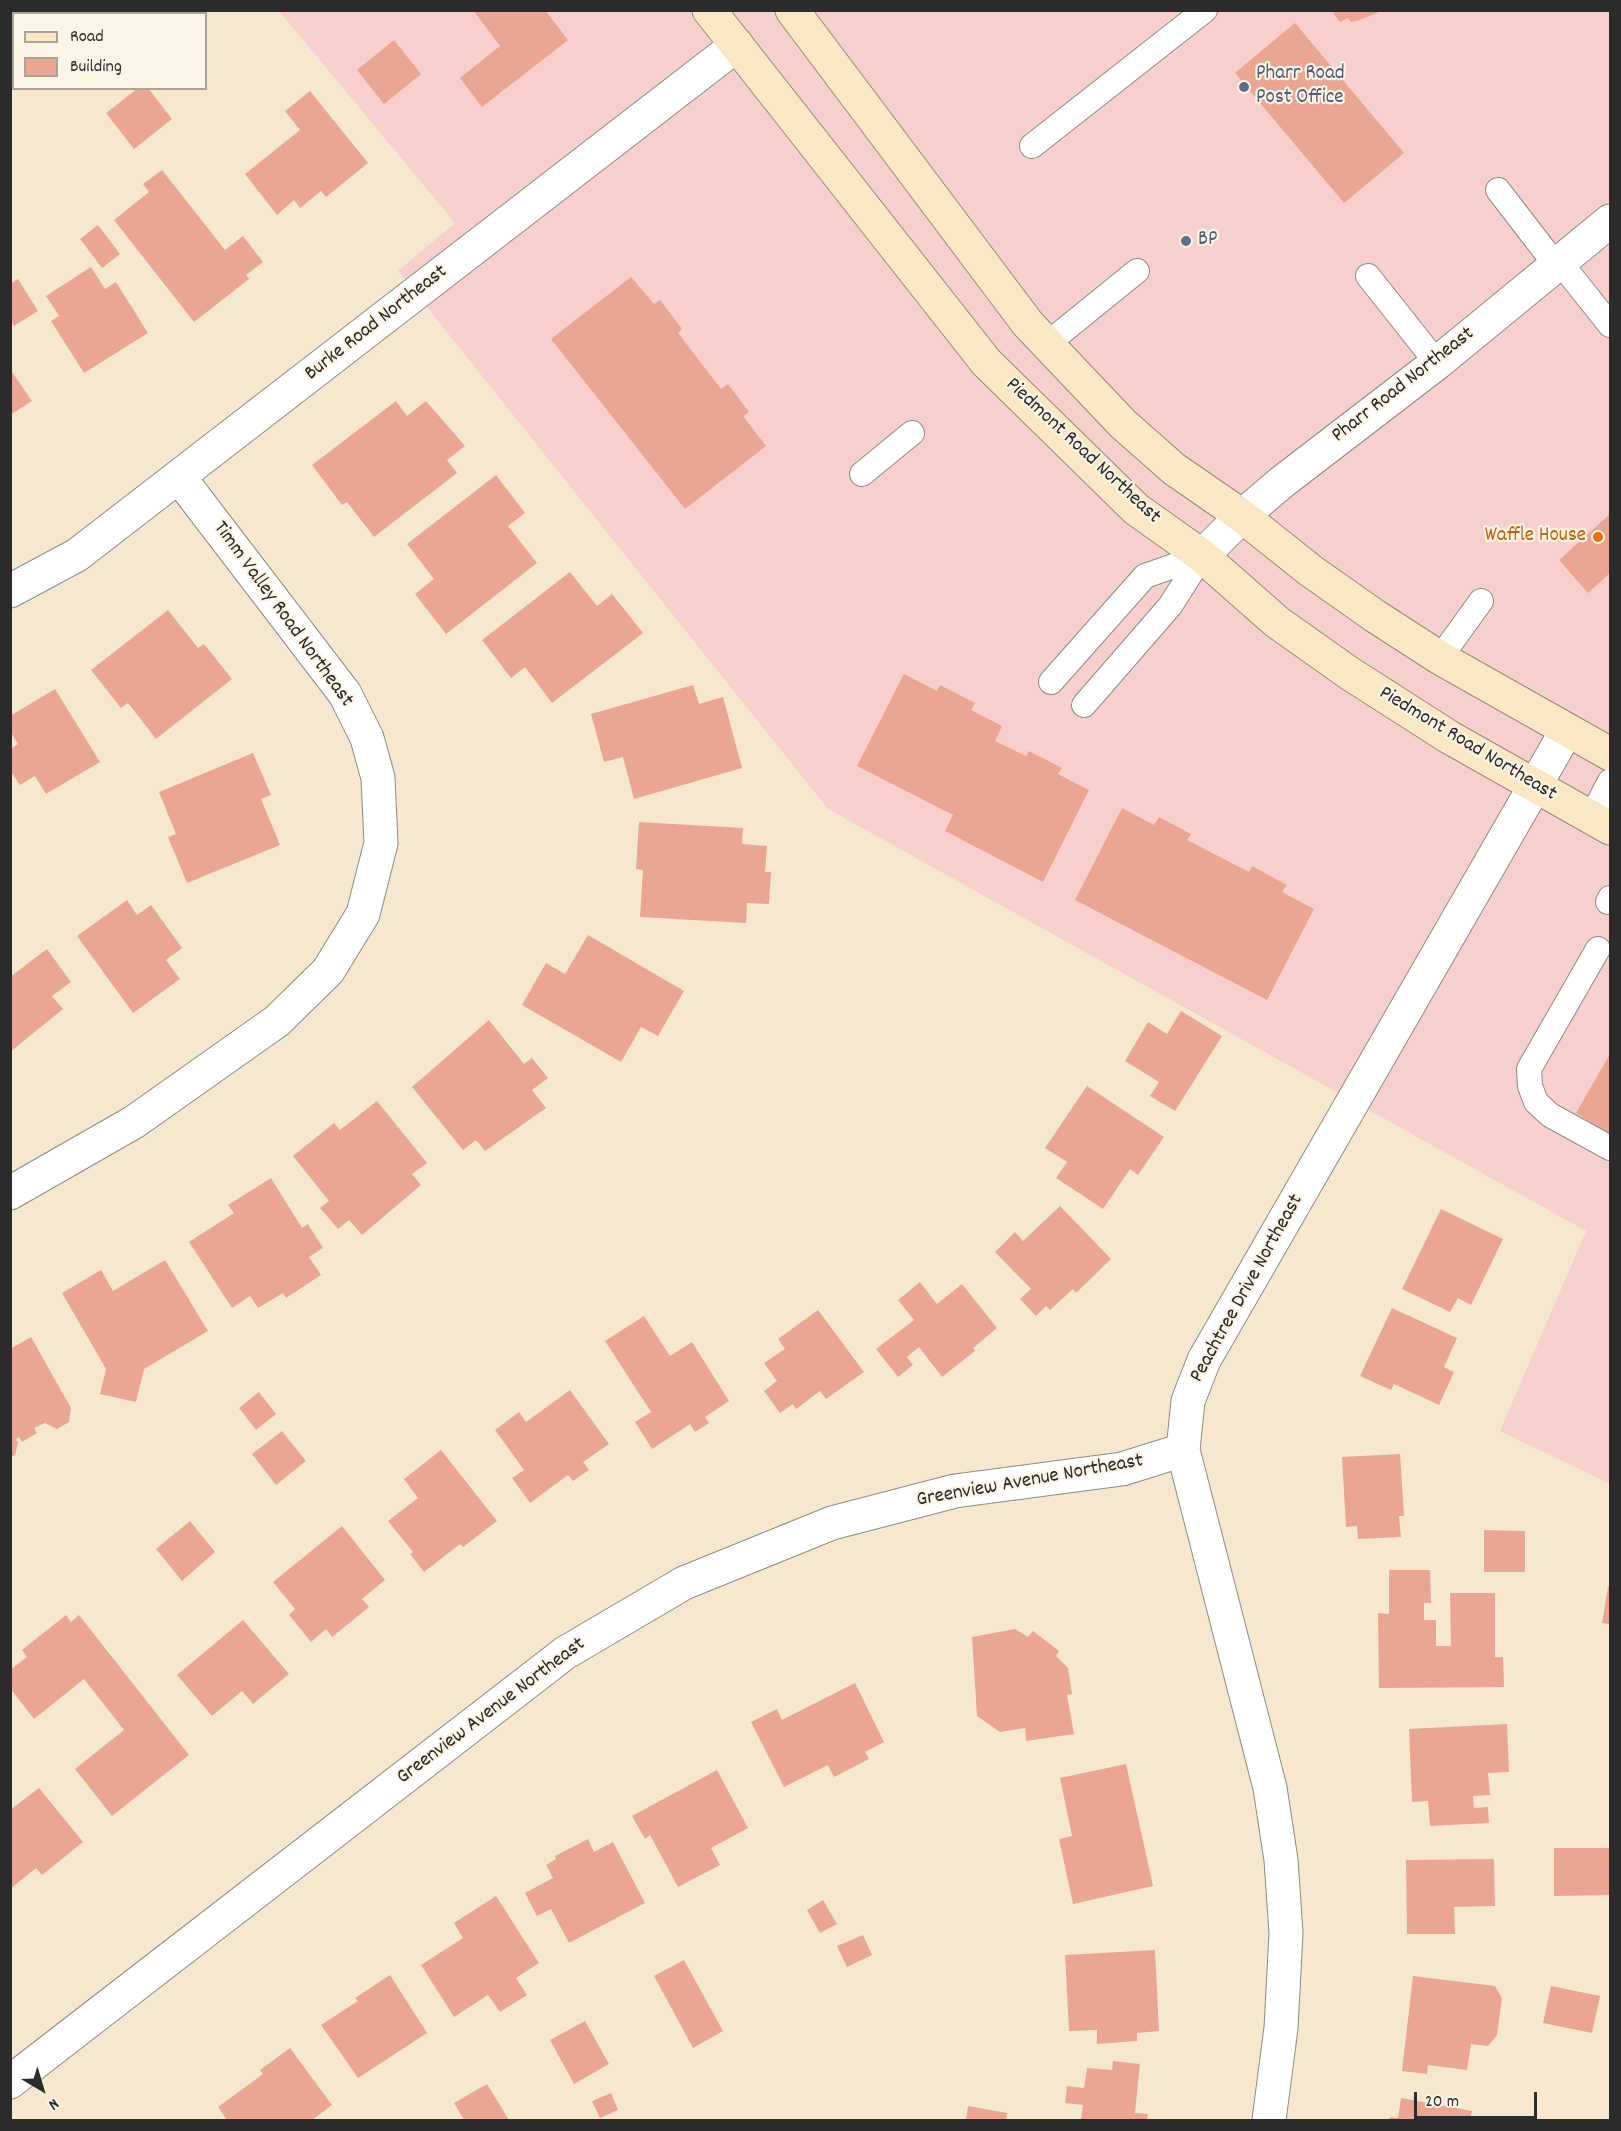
<!DOCTYPE html>
<style>
body{margin:0}
#map{position:relative;width:1621px;height:2131px;overflow:hidden;background:#f6e8cf;font-family:Dekko,sans-serif}
canvas{display:block}
.frame{position:absolute;inset:0;border:12px solid #2b2b2b;pointer-events:none}
.legend{position:absolute;left:12px;top:12px;width:195px;height:78px;box-sizing:border-box;background:#fcf5e5;border:2px solid #a8a49b;margin:0;padding:8px 10px;list-style:none;font-size:18px;color:#2b2b2b}
.legend li{display:flex;align-items:center;gap:12px;height:30px}
.legend b{width:30px;border:2px solid #a8a49b}
.north{position:absolute;left:12px;top:2059px;width:60px;height:60px;-webkit-text-stroke:4px #fcf5e5;paint-order:stroke;rotate:142deg;font-size:16px;font-weight:700;line-height:24px;text-align:center;color:#2b2b2b}
.north::after{content:'';display:block;margin:auto;width:21px;height:27px;background:#2b2b2b;clip-path:polygon(50% 0,100% 100%,50% 72%,0 100%)}
.scale{position:absolute;left:1414px;top:2092px;width:123px;height:27px;box-sizing:border-box;border:3px solid #2b2b2b;border-top:0;padding-left:8px;font-size:18px;line-height:21px;white-space:nowrap;color:#2b2b2b;-webkit-text-stroke:4px #fcf5e5;paint-order:stroke}
</style>
<div id="map">
<canvas width="1621" height="2131"></canvas>
<div class="frame"></div>
<ul class="legend">
<li><b style="height:8px;background:#fae7c3"></b>Road</li>
<li><b style="height:16px;background:#eaa692"></b>Building</li>
</ul>
<div class="north">N</div>
<div class="scale">20 m</div>
</div>
<script>
const ctx = document.querySelector('canvas').getContext('2d');
ctx.lineJoin = 'round';
function fillPath(path, color) {
  ctx.fillStyle = color;
  ctx.fill(path, 'evenodd');
}
function toPath(rows) {
  const path = new Path2D();
  for (const r of rows) {
    path.moveTo(r[0], r[1]);
    for (let i = 2; i < r.length; i += 2) path.lineTo(r[i], r[i + 1]);
  }
  return path;
}
function trace(path, color, width, dash) {
  ctx.strokeStyle = color;
  ctx.lineWidth = width;
  ctx.lineCap = dash ? 'butt' : 'round';
  ctx.setLineDash(dash || []);
  ctx.stroke(path);
}
function write(font, color, halo, rows, align = 'center') {
  ctx.font = font + ' Dekko,sans-serif';
  ctx.lineWidth = 4.5;
  ctx.setLineDash([]);
  ctx.textBaseline = 'middle';
  ctx.strokeStyle = halo;
  ctx.fillStyle = color;
  for (const [text, x, y, turn = 0] of rows) {
    ctx.save();
    ctx.translate(x, y);
    ctx.rotate((+turn || 0) * Math.PI / 180);
    ctx.textAlign = isNaN(turn) ? turn : align;
    if (halo) ctx.strokeText(text, 0, 0);
    ctx.fillText(text, 0, 0);
    ctx.restore();
  }
}
const built = toPath([
 [279,11,1610,11,1610,1484,1500,1431,1586,1231,828,809,398,271,455,223]
]);
const building = toPath([
 [473,10,545,10,568,40,482,107,460,78,500,46],
 [1331,10,1382,10,1382,11,1357,21,1351,22,1348,18,1340,22],
 [1295,23,1404,153,1344,203,1235,73],
 [394,40,421,74,384,104,357,70],
 [138,88,148,88,172,119,134,149,106,113],
 [310,91,368,163,326,197,321,191,300,208,294,200,277,215,245,174,300,130,285,111],
 [162,170,225,250,243,236,263,262,246,275,249,279,194,322,114,220,149,192,143,184],
 [98,225,120,254,102,268,80,239],
 [91,267,105,289,116,282,148,333,84,373,51,321,59,316,46,296],
 [631,277,654,304,660,300,682,329,678,333,721,389,728,384,749,412,743,416,766,446,685,509,551,339],
 [18,279,38,311,14,326,10,320,10,284],
 [10,369,32,401,10,415],
 [396,401,407,416,426,401,465,446,447,460,457,473,374,537,347,502,342,505,312,465],
 [496,475,525,513,508,526,537,563,446,634,415,594,434,579,407,544],
 [1610,514,1610,573,1588,593,1559,560],
 [570,572,597,606,612,594,643,633,552,703,525,667,511,678,482,640],
 [168,610,198,648,204,644,232,679,156,739,128,703,121,708,91,670],
 [904,674,937,691,940,685,975,703,971,710,1002,726,995,741,1026,756,1029,751,1062,768,1058,774,1089,790,1043,882,945,831,953,815,857,766],
 [693,685,699,704,723,697,742,768,634,799,623,757,604,762,591,714],
 [55,689,100,762,46,794,35,776,20,785,10,770,10,749,18,744,10,731,10,716],
 [253,753,271,795,261,799,280,845,187,883,168,837,176,834,159,792],
 [1122,808,1154,825,1159,817,1191,834,1187,840,1249,872,1252,866,1287,885,1282,892,1314,909,1267,1000,1075,900],
 [639,822,743,828,742,844,767,846,765,872,771,872,769,904,747,903,746,923,640,917,643,870,636,869],
 [127,900,137,915,151,905,182,948,166,960,180,979,133,1013,77,936],
 [588,935,684,991,658,1036,641,1027,621,1062,522,1005,546,963,565,974],
 [47,949,71,982,52,996,63,1009,10,1052,10,977],
 [1181,1011,1222,1036,1175,1111,1150,1096,1159,1082,1125,1061,1148,1022,1167,1034],
 [489,1020,524,1064,532,1058,548,1078,532,1090,546,1108,485,1151,476,1140,463,1150,412,1087],
 [1610,1054,1610,1134,1576,1113],
 [1087,1086,1164,1137,1138,1175,1130,1169,1103,1209,1056,1178,1067,1162,1045,1148],
 [377,1101,427,1163,412,1174,421,1185,362,1235,349,1220,338,1229,320,1208,329,1201,293,1156,334,1123,340,1130],
 [271,1178,302,1228,308,1224,323,1248,309,1257,321,1275,286,1298,283,1293,258,1308,250,1296,232,1308,189,1242,234,1213,228,1205],
 [1060,1206,1111,1259,1076,1293,1073,1289,1050,1310,1046,1306,1036,1316,1020,1299,1031,1289,995,1252,1015,1232,1023,1241],
 [1441,1209,1503,1239,1471,1305,1458,1298,1450,1312,1402,1289],
 [165,1260,208,1331,144,1369,136,1402,100,1394,106,1369,62,1293,101,1270,113,1291],
 [920,1282,937,1304,962,1284,997,1328,973,1348,975,1351,942,1377,919,1347,907,1357,913,1365,898,1377,876,1349,914,1320,898,1300],
 [1392,1308,1457,1338,1444,1367,1454,1372,1439,1405,1394,1384,1391,1390,1360,1376],
 [818,1310,864,1372,826,1399,820,1391,796,1409,793,1404,780,1413,764,1391,777,1381,764,1363,785,1349,778,1339],
 [644,1316,670,1356,692,1342,729,1401,705,1417,709,1423,695,1432,690,1424,652,1449,635,1422,651,1412,605,1341],
 [31,1337,71,1408,69,1422,57,1429,45,1423,34,1428,37,1433,22,1442,19,1437,16,1439,18,1443,15,1455,10,1457,10,1349],
 [570,1390,609,1444,583,1462,589,1470,573,1481,568,1475,530,1503,512,1478,524,1470,495,1430,519,1412,526,1422],
 [259,1392,276,1414,256,1430,239,1408],
 [282,1431,306,1461,276,1485,252,1454],
 [441,1450,497,1521,463,1547,460,1544,424,1572,410,1554,413,1552,388,1521,418,1498,404,1479],
 [1400,1454,1404,1516,1399,1516,1401,1537,1358,1539,1357,1526,1346,1527,1342,1457],
 [190,1521,215,1552,182,1581,156,1549],
 [342,1526,385,1580,362,1599,369,1607,332,1637,326,1629,311,1642,289,1615,295,1609,273,1582],
 [1484,1530,1525,1531,1525,1572,1484,1572],
 [1389,1570,1430,1570,1431,1603,1424,1603,1424,1620,1436,1620,1436,1646,1451,1646,1450,1593,1495,1593,1495,1657,1503,1657,1504,1687,1379,1688,1378,1613,1389,1614],
 [1608,1587,1610,1587,1610,1624,1602,1623],
 [66,1615,71,1622,79,1615,189,1755,112,1816,75,1769,124,1730,84,1679,34,1719,10,1688,10,1670,27,1657,22,1650],
 [243,1620,289,1674,253,1704,242,1691,212,1716,177,1675],
 [1015,1629,1028,1637,1033,1631,1059,1651,1056,1656,1068,1668,1072,1694,1067,1695,1074,1734,1026,1741,1025,1728,1000,1732,977,1716,972,1637],
 [855,1683,884,1742,865,1752,869,1759,834,1777,828,1765,784,1787,751,1722,777,1709,782,1720],
 [1507,1724,1509,1772,1488,1773,1490,1795,1473,1796,1474,1808,1488,1807,1489,1823,1430,1826,1428,1801,1412,1802,1409,1729],
 [1126,1764,1153,1886,1073,1904,1059,1839,1072,1836,1060,1778],
 [717,1770,748,1828,711,1848,720,1865,678,1887,650,1835,645,1839,632,1816],
 [39,1788,83,1842,42,1875,36,1868,10,1889,10,1810],
 [588,1839,594,1852,613,1842,645,1903,569,1943,551,1909,537,1916,525,1893,553,1878,546,1865,556,1859,555,1856],
 [1554,1848,1610,1848,1610,1895,1554,1896],
 [1494,1859,1495,1906,1454,1907,1455,1934,1407,1934,1406,1860],
 [496,1896,539,1963,516,1978,527,1995,500,2012,488,1995,454,2017,421,1965,463,1938,454,1923],
 [823,1900,837,1924,820,1933,807,1910],
 [863,1935,872,1955,847,1967,837,1946],
 [1155,1950,1159,2031,1137,2033,1137,2041,1097,2044,1097,2030,1069,2031,1065,1955],
 [684,1960,723,2031,693,2048,654,1976],
 [390,1975,427,2033,358,2078,321,2025,358,2001,355,1998],
 [1413,1976,1495,1986,1502,1998,1497,2035,1488,2046,1471,2044,1467,2070,1428,2065,1427,2074,1402,2071],
 [1551,1986,1600,1996,1592,2033,1543,2023],
 [585,2021,609,2064,574,2084,550,2040],
 [290,2048,332,2105,312,2120,227,2120,218,2107,263,2074,260,2070],
 [1113,2061,1140,2064,1135,2113,1148,2114,1147,2120,1081,2120,1083,2105,1065,2103,1067,2086,1084,2088,1087,2068,1112,2070],
 [487,2084,509,2120,464,2120,454,2103],
 [611,2093,618,2110,600,2118,592,2101],
 [1401,2098,1472,2111,1470,2120,1389,2120,1390,2117,1398,2118],
 [968,2106,1007,2113,1006,2120,966,2120]
]);
const service = toPath([
 [1032,146,1205,10],
 [1498,190,1555,264],
 [1559,261,1610,325],
 [1368,276,1437,363],
 [1047,344,1137,271],
 [862,474,912,433],
 [1440,658,1481,601],
 [1051,682,1145,576,1202,556],
 [1084,705,1170,606,1202,556],
 [1591,817,1610,781],
 [1608,902,1610,898],
 [1598,949,1529,1069,1530,1086,1536,1102,1550,1115,1610,1148]
]);
const minor = toPath([
 [10,591,77,555,737,45],
 [10,1193,134,1122,277,1021,328,971,363,914,381,843,378,778,367,738,345,694,179,477],
 [10,2082,565,1653,684,1583,832,1523,955,1491,1122,1469,1183,1450],
 [1269,2120,1281,2028,1286,1933,1281,1860,1270,1788,1183,1450,1188,1401,1204,1360,1567,730]
]);
const tertiary = toPath([
 [1202,556,1242,516,1282,482,1437,363,1610,221]
]);
const secondary = toPath([
 [709,10,986,362,1136,509,1202,556,1277,622,1349,673,1449,737,1610,828],
 [792,10,1028,324,1123,424,1174,469,1242,516,1311,571,1375,616,1440,658,1610,754]
]);
const markers = [
 [1244,87,6,"#5c6f8a"],
 [1186,241,6,"#5c6f8a"],
 [1598,537,6,"#e8710a"]
];
const serviceNames = [
 ["Pharr Road",1256,75],
 ["Post Office",1256,99],
 ["BP",1198,241]
];
const streetNames = [
 ["Burke Road Northeast",377,324,-38],
 ["Pharr Road Northeast",1404,386,-38],
 ["Piedmont Road Northeast",1082,452,43],
 ["Timm Valley Road Northeast",282,615,54],
 ["Piedmont Road Northeast",1467,745,31],
 ["Peachtree Drive Northeast",1248,1289,-61],
 ["Greenview Avenue Northeast",1030,1482,-10],
 ["Greenview Avenue Northeast",492,1712,-37]
];
const foodNames = [
 ["Waffle House",1586,537]
];
fillPath(built, '#f7d0ce');
fillPath(building, '#eaa692');
trace(service, '#908a7d', 26);
trace(minor, '#908a7d', 35);
trace(tertiary, '#908a7d', 35);
trace(secondary, '#908a7d', 35);
trace(service, '#fff', 24);
trace(minor, '#fff', 33);
trace(tertiary, '#fff', 33);
trace(secondary, '#fae7c3', 33);
for (const [x, y, r, color] of markers) {
  const dot = new Path2D();
  dot.arc(x, y, r, 0, 2 * Math.PI);
  ctx.fillStyle = color;
  ctx.fill(dot);
  trace(dot, '#fcf5e5', 2);
}
write('21px', '#4e5e75', '#fcf5e5', serviceNames, 'left');
write('21px', '#2b2b2b', '#fcf5e5', streetNames);
write('21px', '#c56008', '#fcf5e5', foodNames, 'right');
</script>
